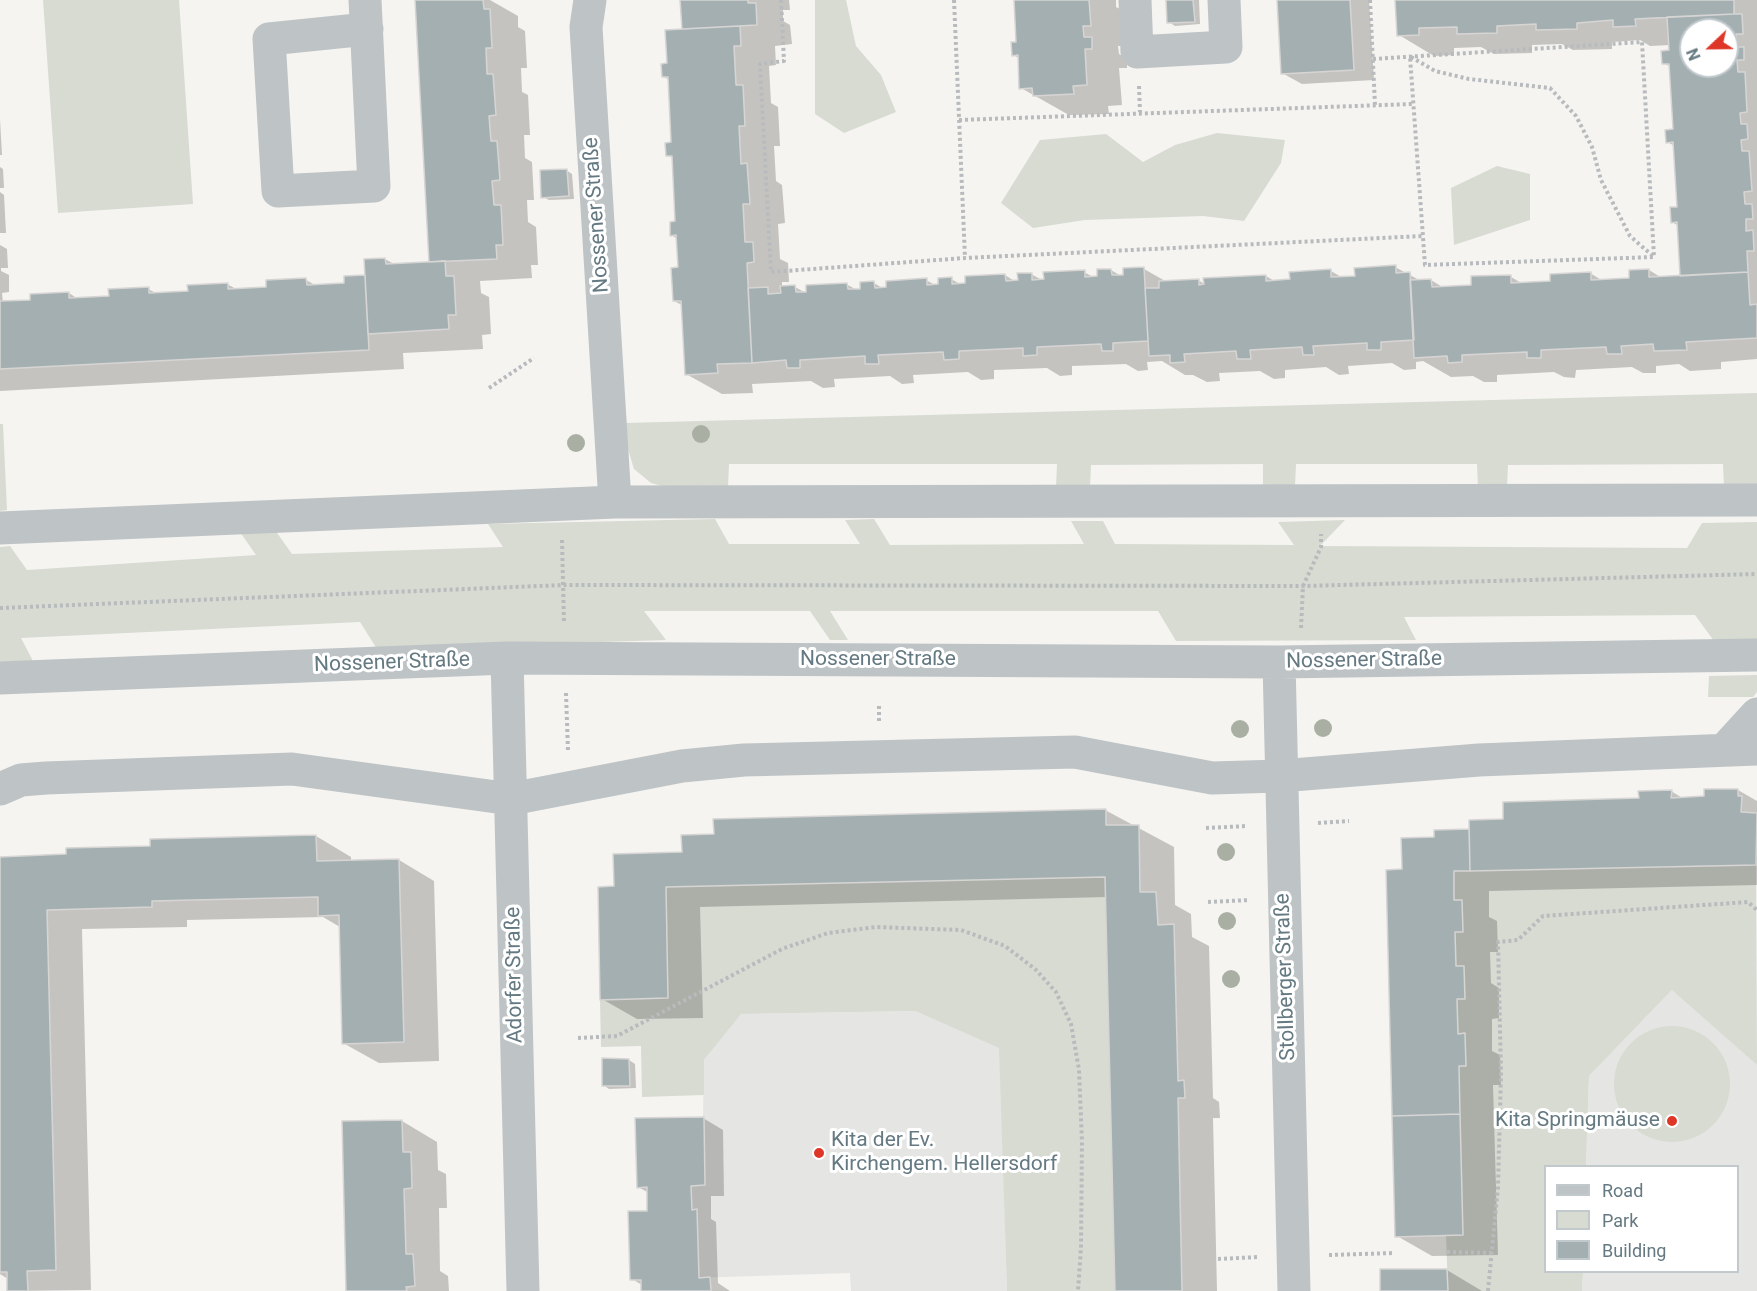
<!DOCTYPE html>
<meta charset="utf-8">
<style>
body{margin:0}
#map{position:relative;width:1757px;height:1291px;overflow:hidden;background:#f5f4f1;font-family:Roboto,sans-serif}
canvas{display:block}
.legend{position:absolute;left:1544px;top:1165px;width:195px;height:108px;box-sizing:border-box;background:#fff;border:2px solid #c1c9cd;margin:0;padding:8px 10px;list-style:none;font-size:18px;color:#647981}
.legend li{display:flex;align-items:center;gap:12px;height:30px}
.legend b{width:30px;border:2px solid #c1c9cd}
.north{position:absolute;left:1679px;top:18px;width:60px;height:60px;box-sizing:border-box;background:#fff;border:2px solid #c1c9cd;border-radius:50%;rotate:248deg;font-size:16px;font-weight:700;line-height:24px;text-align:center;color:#647981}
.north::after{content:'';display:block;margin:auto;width:21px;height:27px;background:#de3627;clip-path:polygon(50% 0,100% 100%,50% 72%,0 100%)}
</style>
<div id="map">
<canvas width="1757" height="1291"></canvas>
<ul class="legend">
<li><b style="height:8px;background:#bec3c5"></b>Road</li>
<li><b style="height:16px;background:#d7dbd2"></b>Park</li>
<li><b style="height:16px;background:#a4afb2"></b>Building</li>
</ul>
<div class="north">N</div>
</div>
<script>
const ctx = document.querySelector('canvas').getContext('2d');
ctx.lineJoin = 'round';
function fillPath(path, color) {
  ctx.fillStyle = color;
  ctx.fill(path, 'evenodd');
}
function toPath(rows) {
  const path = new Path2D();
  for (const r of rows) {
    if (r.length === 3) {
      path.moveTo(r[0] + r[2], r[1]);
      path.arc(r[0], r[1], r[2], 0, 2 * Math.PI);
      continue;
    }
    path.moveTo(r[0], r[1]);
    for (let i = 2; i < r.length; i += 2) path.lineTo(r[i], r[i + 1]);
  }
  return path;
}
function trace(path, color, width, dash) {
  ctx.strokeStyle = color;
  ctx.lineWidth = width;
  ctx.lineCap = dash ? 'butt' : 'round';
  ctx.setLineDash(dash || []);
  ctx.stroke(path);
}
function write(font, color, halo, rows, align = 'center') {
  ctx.font = font + ' Roboto,sans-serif';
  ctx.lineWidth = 6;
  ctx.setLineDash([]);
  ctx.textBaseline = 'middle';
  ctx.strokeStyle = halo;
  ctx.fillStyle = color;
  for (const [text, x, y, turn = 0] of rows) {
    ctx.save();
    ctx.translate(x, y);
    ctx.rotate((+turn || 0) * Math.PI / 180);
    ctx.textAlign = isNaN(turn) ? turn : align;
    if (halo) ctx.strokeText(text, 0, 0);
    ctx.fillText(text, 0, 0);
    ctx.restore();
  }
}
const built = toPath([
 [1673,989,1757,1065,1757,1291,1582,1291,1583,1272,1738,1272,1738,1166,1586,1166,1589,1076],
 [915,1011,1000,1048,1007,1291,851,1291,850,1273,630,1280,628,1211,647,1210,647,1188,637,1188,635,1118,703,1117,704,1060,740,1014]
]);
const green = toPath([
 [43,0,179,0,193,204,58,213],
 [815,0,846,0,856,46,881,75,896,112,844,133,815,114],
 [1217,133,1285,140,1281,163,1244,221,1203,216,1085,220,1033,228,1001,203,1040,140,1106,134,1143,162,1175,145],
 [1497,166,1530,174,1530,220,1454,245,1451,188],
 [1757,393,1757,487,1724,487,1723,464,1508,465,1507,487,1478,487,1477,464,1296,464,1295,486,1263,486,1263,464,1091,465,1090,487,1056,487,1057,464,729,464,728,487,662,486,651,483,634,469,627,446,625,423],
 [0,424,3,424,7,510,0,511],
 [715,519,729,544,860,544,845,520,874,519,890,545,1084,544,1071,521,1103,521,1115,544,1294,545,1278,522,1345,520,1320,546,1687,548,1702,523,1757,522,1757,643,1714,641,1695,615,1404,617,1416,640,1176,641,1158,611,830,611,848,640,830,640,810,611,644,611,666,640,377,649,360,622,21,638,34,663,0,663,0,547,10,546,27,570,256,555,240,532,275,530,292,554,503,547,488,524],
 [1757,675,1757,692,1753,697,1708,697,1709,676],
 [1756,865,1757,1065,1672,990,1589,1076,1586,1166,1546,1166,1546,1272,1583,1272,1582,1291,1448,1291,1446,1236,1463,1235,1459,1066,1466,1065,1465,1034,1458,1034,1457,999,1464,999,1464,966,1456,966,1455,932,1463,932,1462,900,1454,900,1454,871],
 [1105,877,1115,1291,1007,1291,999,1048,915,1011,741,1014,704,1060,704,1095,642,1097,641,1046,601,1047,600,1000,668,998,666,887],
 [1672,1084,58]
]);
const shadow = toPath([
 [416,0,490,0,518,16,518,27,525,31,527,68,521,68,522,92,528,95,530,135,524,135,525,158,532,162,534,200,527,200,528,222,536,227,538,265,531,265,532,278,480,281,481,293,489,297,491,334,482,335,483,349,403,353,404,369,0,391,0,245,7,249,8,268,1,268,1,271,9,275,9,292,2,293,3,303,32,301,69,293,78,299,110,297,148,289,158,294,189,293,227,284,238,290,267,289,306,280,317,286,346,285,366,277,385,259,396,265,431,264],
 [682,0,789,0,790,10,783,10,783,21,790,25,792,44,775,46,776,65,769,66,771,103,778,107,780,146,774,146,776,181,782,185,785,223,778,224,780,259,788,263,789,282,782,282,782,288,795,287,806,293,846,284,857,290,874,283,884,289,926,280,937,286,951,279,962,285,1005,275,1016,282,1031,274,1042,280,1084,272,1095,278,1111,270,1121,276,1144,269,1167,282,1198,280,1206,285,1266,276,1276,282,1291,281,1331,271,1343,278,1356,277,1395,267,1421,281,1431,280,1444,288,1472,286,1511,277,1523,284,1552,283,1590,273,1603,281,1631,280,1649,270,1662,278,1682,277,1679,226,1672,222,1678,208,1675,146,1667,142,1675,131,1671,67,1663,63,1670,52,1670,45,1650,46,1640,40,1612,42,1612,49,1573,50,1562,44,1532,45,1532,53,1494,54,1481,47,1454,48,1454,55,1434,56,1399,35,1397,0,1757,0,1757,359,1721,362,1721,369,1690,371,1679,364,1656,366,1656,373,1643,373,1632,367,1576,370,1575,378,1564,377,1554,372,1497,375,1497,382,1484,382,1473,376,1451,377,1423,361,1416,362,1416,369,1404,370,1392,363,1348,366,1349,374,1339,375,1326,367,1285,370,1285,378,1274,379,1260,371,1219,373,1220,381,1207,382,1193,375,1185,375,1162,361,1147,362,1148,370,1138,371,1126,364,1072,366,1072,375,1060,376,1047,368,994,370,994,379,981,380,968,372,913,375,914,383,902,384,890,376,834,379,835,387,823,388,811,381,752,384,753,393,722,394,686,374,682,305,674,301,680,269,678,239,671,235,677,223,674,159,668,155,673,144,669,80,663,76,683,30],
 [1691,30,1727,30,1727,66,1691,66],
 [1015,0,1116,0,1116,7,1124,11,1125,46,1118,46,1119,54,1127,59,1127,68,1119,68,1122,105,1108,106,1109,114,1069,115,1021,88,1019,58,1013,55,1018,43],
 [1167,0,1199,0,1200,24,1175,26,1169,22],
 [1278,0,1369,0,1374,80,1302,84,1282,73],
 [0,119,2,155,0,155],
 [0,167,3,169,4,188,0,188],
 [566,170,572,174,574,199,549,200,543,197],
 [0,192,4,195,6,233,0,233],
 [1738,790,1757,801,1757,885,1489,891,1489,917,1497,921,1498,952,1490,952,1491,983,1499,988,1499,1018,1492,1019,1492,1051,1500,1055,1501,1085,1493,1085,1498,1255,1432,1256,1397,1236,1404,871,1436,838,1435,831,1470,830,1505,821,1640,799,1671,791,1684,799,1706,798],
 [1105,810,1174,847,1175,905,1191,914,1192,937,1209,946,1213,1098,1219,1102,1220,1118,1213,1118,1217,1291,1116,1291,1107,897,700,907,703,1018,637,1019,602,999,616,888,683,854],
 [316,836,351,857,351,862,399,860,434,881,439,1061,379,1063,343,1043,340,927,323,917,187,920,187,927,82,929,91,1290,9,1291,8,1279,0,1274,0,858,68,856],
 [629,1060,635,1064,636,1088,609,1089,603,1085],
 [703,1118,723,1130,724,1196,711,1196,711,1219,716,1222,718,1283,730,1291,642,1291,642,1285,632,1279,649,1212,649,1193,638,1187],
 [402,1121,437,1142,438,1170,446,1174,447,1208,439,1208,440,1271,448,1276,449,1291,347,1291],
 [1447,1270,1482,1291,1382,1291]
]);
const building = toPath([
 [415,0,483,0,484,9,490,9,492,48,486,48,487,74,493,74,496,115,489,116,491,141,497,141,500,180,492,181,494,205,501,205,503,245,496,245,497,259,429,262,415,0],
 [680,0,748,0,748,3,756,3,757,25,682,29,680,0],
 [1014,0,1089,0,1091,26,1083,26,1084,37,1092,37,1092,49,1085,49,1087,85,1073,86,1074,94,1033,96,1032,88,1019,89,1018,55,1012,56,1011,42,1016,42,1014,0],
 [1166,0,1193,0,1195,22,1167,23,1166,0],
 [1277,0,1350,0,1354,70,1281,74,1277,0],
 [1395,0,1734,0,1734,14,1635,19,1636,26,1613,27,1613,20,1577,23,1577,29,1536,30,1536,24,1497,26,1497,33,1457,34,1457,27,1419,28,1419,35,1397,36,1395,0],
 [1734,14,1742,14,1743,34,1736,34,1737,47,1744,47,1744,60,1737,60,1738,72,1745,72,1747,112,1740,113,1741,124,1747,124,1748,139,1741,140,1742,151,1749,151,1752,191,1744,192,1745,204,1752,204,1753,219,1746,219,1746,231,1753,230,1754,251,1747,251,1748,272,1680,276,1677,222,1671,223,1670,207,1677,207,1673,142,1666,143,1665,130,1673,129,1669,64,1662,64,1661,51,1669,50,1667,17,1734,14],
 [1691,30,1727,30,1727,66,1691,66,1691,30],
 [740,26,741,46,734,46,736,85,743,85,745,126,739,126,741,164,747,163,750,204,743,204,745,242,753,242,754,262,747,263,752,363,717,364,718,373,685,375,681,301,673,301,671,268,678,267,676,235,670,236,670,222,675,221,672,156,666,156,665,143,671,142,668,77,662,77,661,64,667,63,665,30,740,26],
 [567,169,569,196,541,198,540,170,567,169],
 [385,258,386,264,445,261,446,276,454,276,456,315,448,315,449,329,368,334,364,259,385,258],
 [1396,265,1396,273,1410,272,1414,340,1381,342,1381,350,1367,350,1367,343,1313,346,1314,355,1303,355,1302,347,1250,350,1251,359,1237,359,1236,351,1184,354,1185,362,1170,363,1170,355,1149,356,1145,288,1159,288,1159,281,1199,279,1199,285,1204,284,1203,278,1266,275,1266,281,1290,279,1289,272,1331,269,1331,277,1355,276,1354,268,1396,265],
 [1144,267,1148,341,1113,343,1113,351,1102,351,1101,344,1037,347,1037,355,1023,356,1023,348,959,351,959,359,944,360,943,352,878,355,879,364,865,364,865,356,800,360,800,368,787,368,786,360,752,363,748,288,768,287,768,294,781,293,780,286,795,285,796,292,806,292,806,285,847,283,848,289,860,289,860,282,874,281,875,288,886,287,886,281,927,278,927,285,938,284,938,278,952,277,952,284,965,283,965,276,1005,274,1006,281,1018,280,1017,273,1032,273,1032,280,1044,279,1043,272,1085,270,1085,277,1097,276,1097,269,1111,269,1112,275,1123,275,1123,268,1144,267],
 [1649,269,1649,277,1748,272,1750,305,1757,304,1757,338,1686,342,1687,350,1654,351,1653,344,1621,346,1622,354,1607,354,1606,347,1541,350,1541,358,1527,358,1527,352,1462,355,1462,362,1448,363,1447,356,1414,358,1410,280,1431,279,1432,287,1471,285,1471,276,1511,275,1511,283,1550,281,1550,274,1591,272,1591,280,1629,278,1629,270,1649,269],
 [365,275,369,350,0,369,0,301,30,300,30,294,69,292,69,298,109,296,108,289,149,287,149,293,188,291,187,285,228,283,228,289,266,287,266,280,306,278,307,285,344,283,344,276,365,275],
 [1704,789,1738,789,1738,796,1742,796,1741,812,1757,813,1756,865,1470,871,1469,820,1503,819,1503,802,1639,798,1638,791,1672,790,1671,798,1704,796,1704,789],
 [1106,809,1106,825,1139,825,1140,892,1156,892,1158,925,1174,924,1178,1081,1184,1080,1185,1098,1178,1098,1182,1291,1115,1291,1105,877,666,887,668,998,600,1000,598,887,614,886,613,854,682,852,681,835,714,834,713,819,1106,809],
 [1469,829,1470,871,1454,871,1454,900,1462,900,1463,932,1455,932,1456,966,1464,966,1465,999,1457,999,1458,1034,1465,1033,1466,1066,1459,1066,1460,1114,1392,1116,1386,870,1402,869,1401,838,1434,837,1434,830,1469,829],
 [316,835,317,861,399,859,404,1042,342,1044,339,915,318,916,318,897,152,901,152,907,47,910,56,1270,27,1271,28,1291,7,1291,7,1272,0,1272,0,857,66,854,66,848,150,846,150,839,316,835],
 [602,1058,629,1059,630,1086,602,1086,602,1058],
 [1460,1114,1463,1235,1395,1237,1392,1116,1460,1114],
 [704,1117,705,1185,691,1186,692,1210,697,1209,699,1278,710,1277,711,1291,641,1291,641,1280,630,1280,628,1211,647,1211,647,1187,637,1188,635,1118,704,1117],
 [402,1120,403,1152,411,1152,412,1188,404,1189,406,1254,413,1254,415,1286,406,1287,407,1291,346,1291,342,1121,402,1120],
 [1380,1269,1447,1269,1448,1291,1380,1291,1380,1269]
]);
const path = toPath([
 [781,0,784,61,760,64,771,272,965,258,1423,236],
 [954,0,965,258],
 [1370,0,1375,105],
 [1411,57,1435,71,1469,79,1550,88,1576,116,1592,147,1601,180,1630,236,1654,257],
 [1373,59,1642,42,1654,257,1425,265,1410,57],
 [1139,86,1140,112],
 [959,120,1412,104],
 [489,388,534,358],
 [562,540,564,623],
 [0,608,564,585,1303,586,1757,574],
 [1301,628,1303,586,1321,547,1321,534],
 [566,693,568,751],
 [879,721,879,704],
 [1318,823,1349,821],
 [1206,828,1247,826],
 [1208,902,1250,900],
 [578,1038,617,1036,782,949,828,933,876,927,961,930,1005,946,1035,969,1056,992,1071,1024,1079,1070,1082,1142,1081,1248,1078,1291],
 [1447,1252,1492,1253],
 [1329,1255,1395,1253],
 [1218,1259,1259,1257],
 [1488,1291,1498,1187,1501,1073,1498,942,1518,940,1543,916,1748,902,1757,910]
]);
const minor = toPath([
 [365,0,374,186,278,191,269,39,367,29],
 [590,0,586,27,615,502],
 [1135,0,1137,52,1226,47,1224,0],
 [0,528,615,502,1757,500],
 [507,658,523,1291],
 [1279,662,1294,1291],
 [0,678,507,658,1279,662,1757,655],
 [1724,750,1757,714],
 [0,789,21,780,46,778,292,769,511,799,682,766,744,760,1075,752,1212,778,1280,776,1479,760,1757,749]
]);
const trees = [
 [701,434],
 [576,443],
 [1323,728],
 [1240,729],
 [1226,852],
 [1227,921],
 [1231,979]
];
const markers = [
 [1672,1121,6,"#de3627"],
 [819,1153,6,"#de3627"]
];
const streetNames = [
 ["Nossener Straße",597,215,-94],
 ["Nossener Straße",878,660],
 ["Nossener Straße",1364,661,-1],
 ["Nossener Straße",392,663,-2],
 ["Adorfer Straße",515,975,-91],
 ["Stollberger Straße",1286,977,-92]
];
const poiNames = [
 ["Kita Springmäuse",1660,1121],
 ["Kita der Ev.",831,1141,"left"],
 ["Kirchengem. Hellersdorf",831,1165,"left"]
];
fillPath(built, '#e5e6e4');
fillPath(green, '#d7dbd2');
fillPath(shadow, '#0003');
fillPath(building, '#a4afb2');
trace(building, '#d6d5d3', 1.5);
trace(path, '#b8bbbd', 4, [3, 3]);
trace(minor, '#bec3c5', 33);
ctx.fillStyle = '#a9b0a3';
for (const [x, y] of trees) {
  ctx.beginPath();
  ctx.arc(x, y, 9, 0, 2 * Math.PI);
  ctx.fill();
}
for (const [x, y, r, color] of markers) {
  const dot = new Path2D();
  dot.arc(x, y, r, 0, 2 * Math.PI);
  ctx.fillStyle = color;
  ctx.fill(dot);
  trace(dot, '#fff', 2);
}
write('21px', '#647981', '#fff', streetNames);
write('21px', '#647981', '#fff', poiNames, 'right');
</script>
